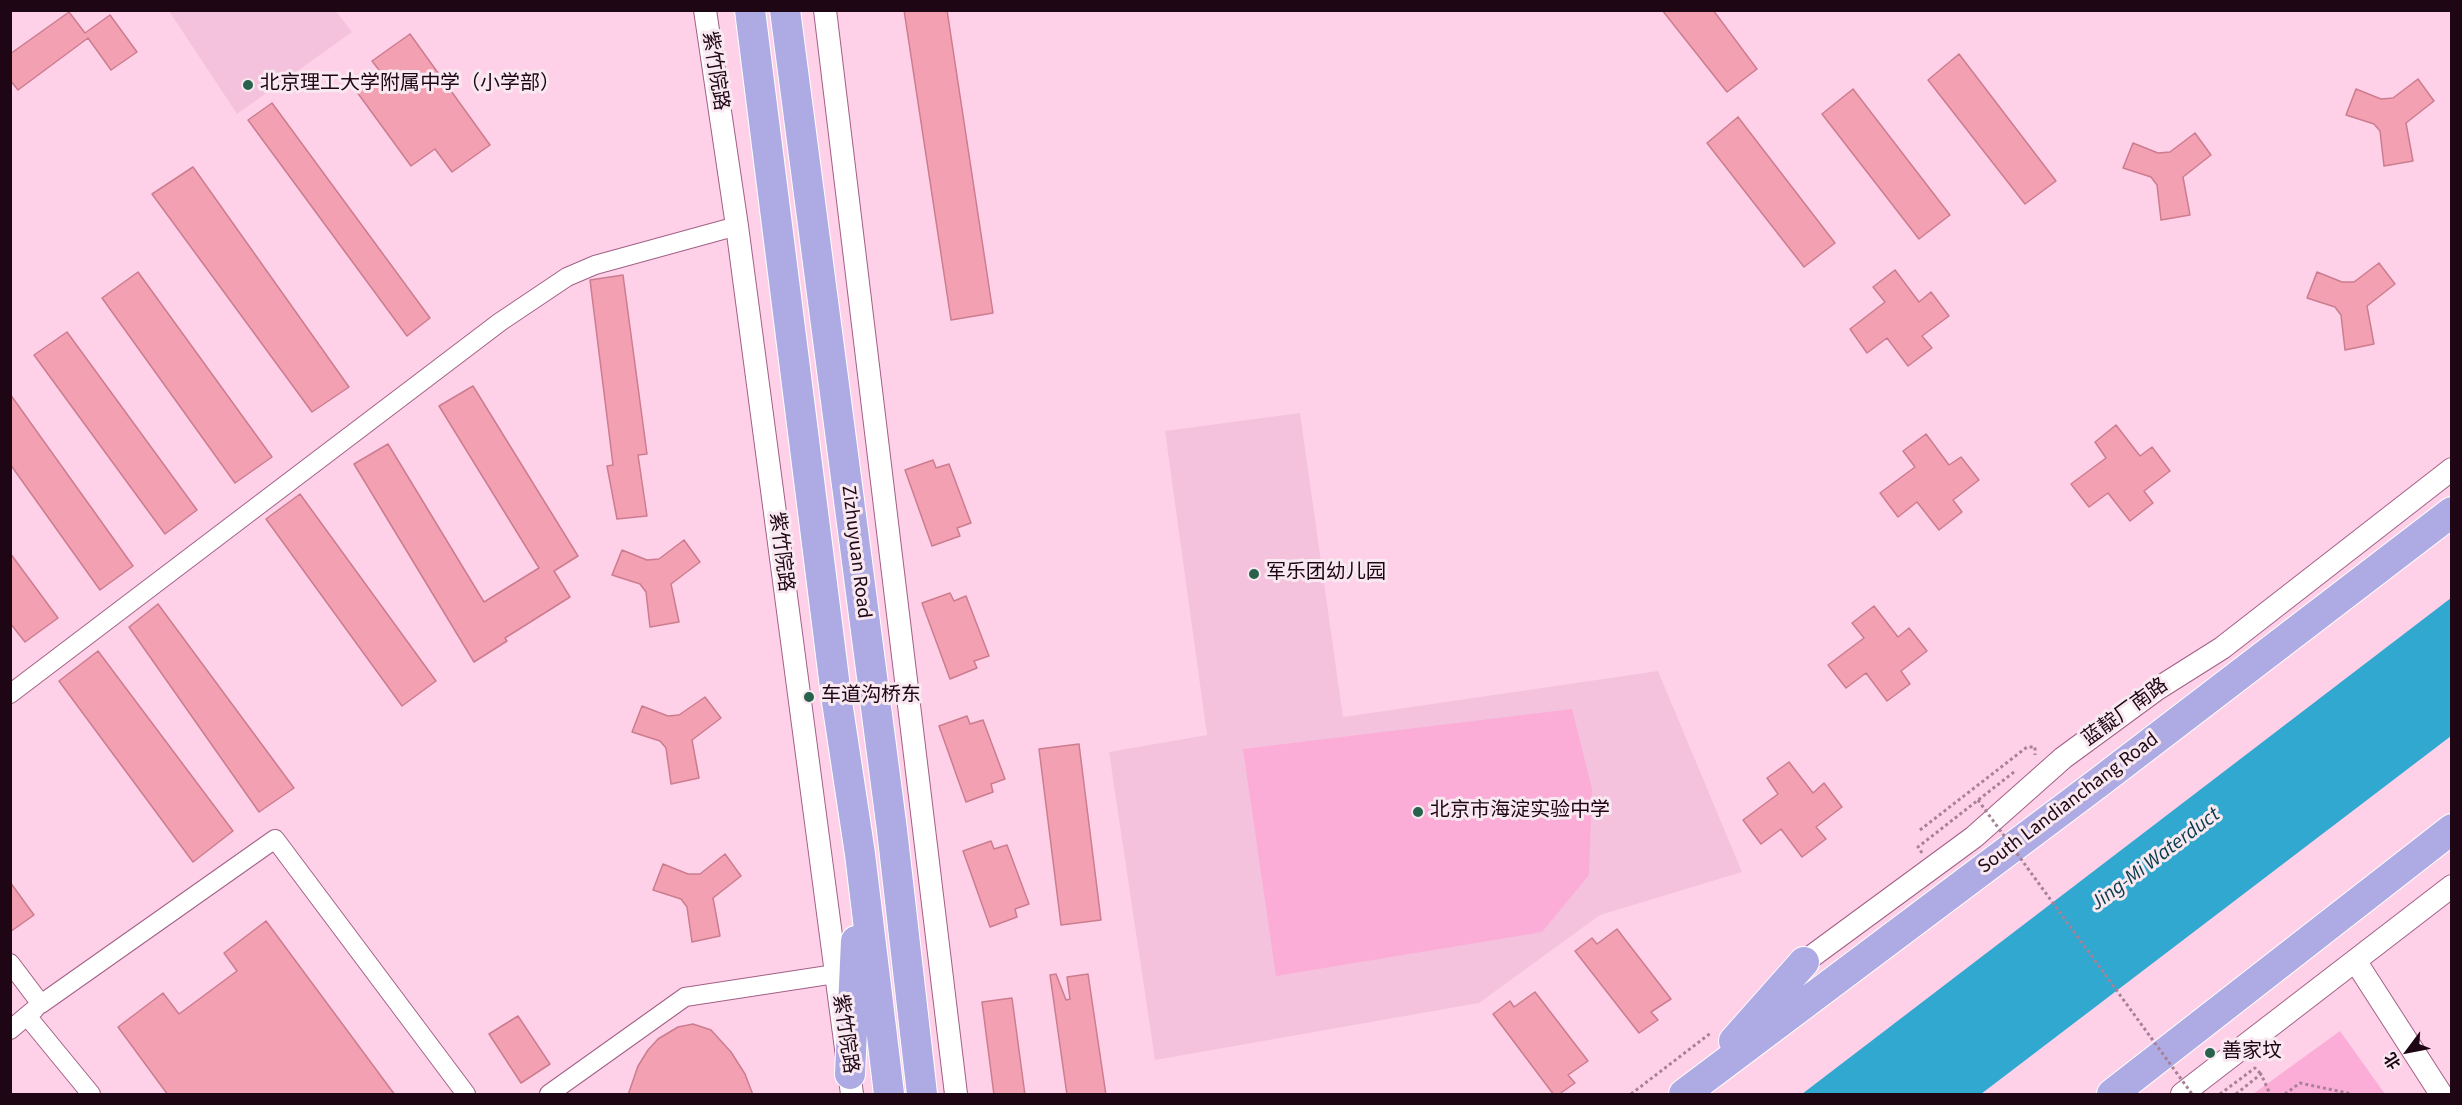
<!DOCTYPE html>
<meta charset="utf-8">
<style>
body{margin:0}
#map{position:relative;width:2462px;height:1105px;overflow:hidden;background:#ffd1e9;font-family:"Source Sans 3","Noto Sans SC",sans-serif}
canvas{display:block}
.frame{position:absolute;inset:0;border:12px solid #1f0615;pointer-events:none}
.north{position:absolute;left:2378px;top:1021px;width:60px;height:60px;-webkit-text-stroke:4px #f8e8f0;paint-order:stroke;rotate:238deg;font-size:16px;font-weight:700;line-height:24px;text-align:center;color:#1f0615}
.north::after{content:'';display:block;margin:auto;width:21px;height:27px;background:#1f0615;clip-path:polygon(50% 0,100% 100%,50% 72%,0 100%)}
</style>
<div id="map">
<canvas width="2462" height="1105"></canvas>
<div class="frame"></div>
<div class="north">北</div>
</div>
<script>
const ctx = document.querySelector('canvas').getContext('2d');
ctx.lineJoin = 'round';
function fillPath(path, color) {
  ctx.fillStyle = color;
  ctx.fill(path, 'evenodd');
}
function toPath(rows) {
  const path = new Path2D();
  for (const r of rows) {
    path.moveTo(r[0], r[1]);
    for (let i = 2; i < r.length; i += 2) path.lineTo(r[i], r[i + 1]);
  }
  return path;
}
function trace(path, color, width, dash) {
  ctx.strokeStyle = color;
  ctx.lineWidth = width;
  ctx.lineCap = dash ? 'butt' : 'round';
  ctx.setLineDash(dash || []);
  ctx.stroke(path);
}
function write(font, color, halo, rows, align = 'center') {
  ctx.font = font + ' "Source Sans 3","Noto Sans SC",sans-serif';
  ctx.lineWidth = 6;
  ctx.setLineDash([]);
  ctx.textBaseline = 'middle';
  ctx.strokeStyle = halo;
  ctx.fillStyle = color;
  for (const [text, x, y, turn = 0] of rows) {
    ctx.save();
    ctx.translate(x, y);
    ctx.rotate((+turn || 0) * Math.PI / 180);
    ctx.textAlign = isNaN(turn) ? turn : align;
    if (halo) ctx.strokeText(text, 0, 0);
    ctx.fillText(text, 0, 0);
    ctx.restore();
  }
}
const built = toPath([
 [169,11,336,11,352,32,237,114],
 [1300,413,1343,717,1658,671,1742,872,1600,915,1479,1003,1155,1060,1109,752,1207,735,1165,431]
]);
const green = toPath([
 [1572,709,1592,789,1589,875,1542,932,1276,976,1243,749],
 [2340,1031,2385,1094,2253,1094]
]);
const water = toPath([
 [2451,598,2451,736,1981,1094,1802,1094]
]);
const building = toPath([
 [904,10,947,10,993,313,951,320,904,10],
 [1662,10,1713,10,1757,69,1727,92,1662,10],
 [69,12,85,33,110,15,137,52,111,70,88,38,18,90,10,80,10,54,69,12],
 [410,34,490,145,452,172,435,149,411,166,354,88,379,70,372,61,410,34],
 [1959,54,2056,181,2025,204,1928,80,1959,54],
 [2418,79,2434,101,2406,123,2413,161,2384,166,2380,131,2374,124,2346,115,2356,89,2381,99,2393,98,2418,79],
 [1853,89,1950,215,1919,239,1822,114,1853,89],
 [272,103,430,318,407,336,248,120,272,103],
 [1738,117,1835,243,1804,267,1707,143,1738,117],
 [2195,133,2211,155,2183,177,2190,215,2161,220,2157,185,2151,177,2123,168,2133,143,2158,153,2170,152,2195,133],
 [193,167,349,387,312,412,152,194,193,167],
 [2379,263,2395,284,2367,306,2374,344,2345,350,2341,315,2335,307,2307,298,2317,272,2342,282,2354,282,2379,263],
 [1895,270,1919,302,1931,292,1949,316,1922,336,1932,348,1908,366,1887,338,1867,353,1850,329,1885,302,1873,287,1895,270],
 [138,272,272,457,235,483,102,298,138,272],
 [623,275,647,454,638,455,647,516,617,519,607,466,613,465,590,280,623,275],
 [67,332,197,510,165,534,34,355,67,332],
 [473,386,578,556,554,571,570,597,505,638,507,641,474,662,354,464,388,444,484,602,539,568,439,406,473,386],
 [10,394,133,566,100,590,10,464,10,394],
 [2116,425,2140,456,2152,447,2170,471,2144,491,2153,503,2130,521,2108,493,2089,507,2071,484,2106,458,2095,442,2116,425],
 [1926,434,1949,465,1961,457,1979,480,1953,500,1962,512,1939,530,1917,502,1898,517,1880,493,1915,467,1903,451,1926,434],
 [933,460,936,468,949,464,971,523,957,528,960,536,932,546,905,470,933,460],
 [300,494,436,681,402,706,266,519,300,494],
 [684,540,700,562,671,584,679,622,650,627,646,592,640,584,612,575,622,550,647,560,659,559,684,540],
 [10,553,58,618,25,642,10,623,10,553],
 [950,593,954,601,966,596,989,656,974,661,977,668,950,679,922,603,950,593],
 [158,604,294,788,259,812,129,627,158,604],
 [1874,606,1898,637,1909,628,1927,651,1901,671,1910,684,1887,701,1866,673,1846,688,1828,665,1864,638,1852,623,1874,606],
 [98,651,233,831,193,862,59,681,98,651],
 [705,697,721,718,692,740,699,778,671,784,666,748,660,741,632,732,642,706,668,716,679,715,705,697],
 [967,716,970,724,983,720,1005,779,991,784,993,792,966,802,939,726,967,716],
 [1079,744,1101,920,1061,925,1039,749,1079,744],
 [1789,762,1813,793,1824,783,1842,807,1816,827,1826,839,1802,857,1781,829,1761,844,1743,820,1778,794,1767,778,1789,762],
 [991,841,994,849,1007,845,1029,904,1015,909,1017,917,990,927,963,851,991,841],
 [725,854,741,876,713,898,720,936,692,942,687,907,681,899,653,890,663,864,688,874,700,874,725,854],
 [10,882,34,915,10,932,10,882],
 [266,921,395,1095,168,1095,118,1027,163,993,179,1014,237,971,224,953,266,921],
 [1617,929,1671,999,1651,1012,1658,1020,1639,1033,1575,951,1592,938,1597,944,1617,929],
 [1056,974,1066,1000,1070,999,1067,977,1088,974,1106,1095,1067,1095,1050,975,1056,974],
 [1535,992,1588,1061,1568,1075,1575,1083,1558,1095,1554,1095,1493,1014,1510,1001,1514,1007,1535,992],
 [1012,998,1025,1095,994,1095,982,1002,1012,998],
 [518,1016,550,1064,521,1083,489,1034,518,1016],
 [693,1024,711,1030,731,1052,745,1074,753,1095,628,1095,638,1066,648,1050,658,1039,678,1027,693,1024]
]);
const path = toPath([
 [1920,830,2027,747,2035,747,2035,755],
 [1922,853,1918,847,2014,772],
 [1631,1094,1712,1032],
 [2220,1094,2255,1068,2261,1074],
 [2236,1094,2261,1074,2270,1094],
 [2285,1094,2300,1083,2352,1094]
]);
const minor = toPath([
 [10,694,500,322,567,277,595,265,737,226],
 [10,963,41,1004,275,839,466,1094],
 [27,1016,91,1094],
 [10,1030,35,1009],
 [549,1094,685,997,835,974]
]);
const tertiary = toPath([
 [705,10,737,226,852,1094],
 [825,10,956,1094],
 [1804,962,1974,837,2063,758,2157,689,2222,648,2452,469],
 [2356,962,2441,1094],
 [2182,1094,2452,886]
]);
const trunk = toPath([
 [750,10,836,695,860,854,889,1094],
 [785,10,892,830,922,1094],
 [1734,1041,1804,962],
 [850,1074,856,941],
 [1684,1094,2098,783,2452,512],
 [2112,1094,2452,829]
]);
const pathBridge = toPath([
 [1978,800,2192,1094]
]);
const markers = [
 [248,85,6,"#28624c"],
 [1254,574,6,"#28624c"],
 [809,697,6,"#28624c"],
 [1418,812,6,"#28624c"],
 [2210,1053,6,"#28624c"]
];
const streetNames = [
 ["紫竹院路",714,71,81],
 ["紫竹院路",780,552,83],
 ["Zizhuyuan Road",855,552,83],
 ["蓝靛厂南路",2126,713,-36],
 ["South Landianchang Road",2069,804,-37],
 ["紫竹院路",844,1034,82]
];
const poiNames = [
 ["北京理工大学附属中学（小学部）",260,85],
 ["军乐团幼儿园",1266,574],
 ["车道沟桥东",821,697],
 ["北京市海淀实验中学",1430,812],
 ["善家坟",2222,1053]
];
const waterNames = [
 ["Jing-Mi Waterduct",2156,860,-37]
];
fillPath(built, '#f4c2dd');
fillPath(green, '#fbadd8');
fillPath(water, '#30a8d0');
fillPath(building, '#f2a0b2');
trace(building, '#cb7d8f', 1.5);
trace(minor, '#a26086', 20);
trace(tertiary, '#a26086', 24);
trace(trunk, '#fff', 32);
trace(path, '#a78196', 3, [3, 3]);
trace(minor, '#fff', 18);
trace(tertiary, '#fff', 22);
trace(trunk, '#aeabe4', 30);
trace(pathBridge, '#a78196', 3, [3, 3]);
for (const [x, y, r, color] of markers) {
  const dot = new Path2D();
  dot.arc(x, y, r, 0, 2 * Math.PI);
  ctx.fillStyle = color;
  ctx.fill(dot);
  trace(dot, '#f8e8f0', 2);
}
write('20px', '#1f0615', '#f8e8f0', streetNames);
write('20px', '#1f0615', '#f8e8f0', poiNames, 'left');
write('italic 21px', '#073c4c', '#f8e8f0', waterNames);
</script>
